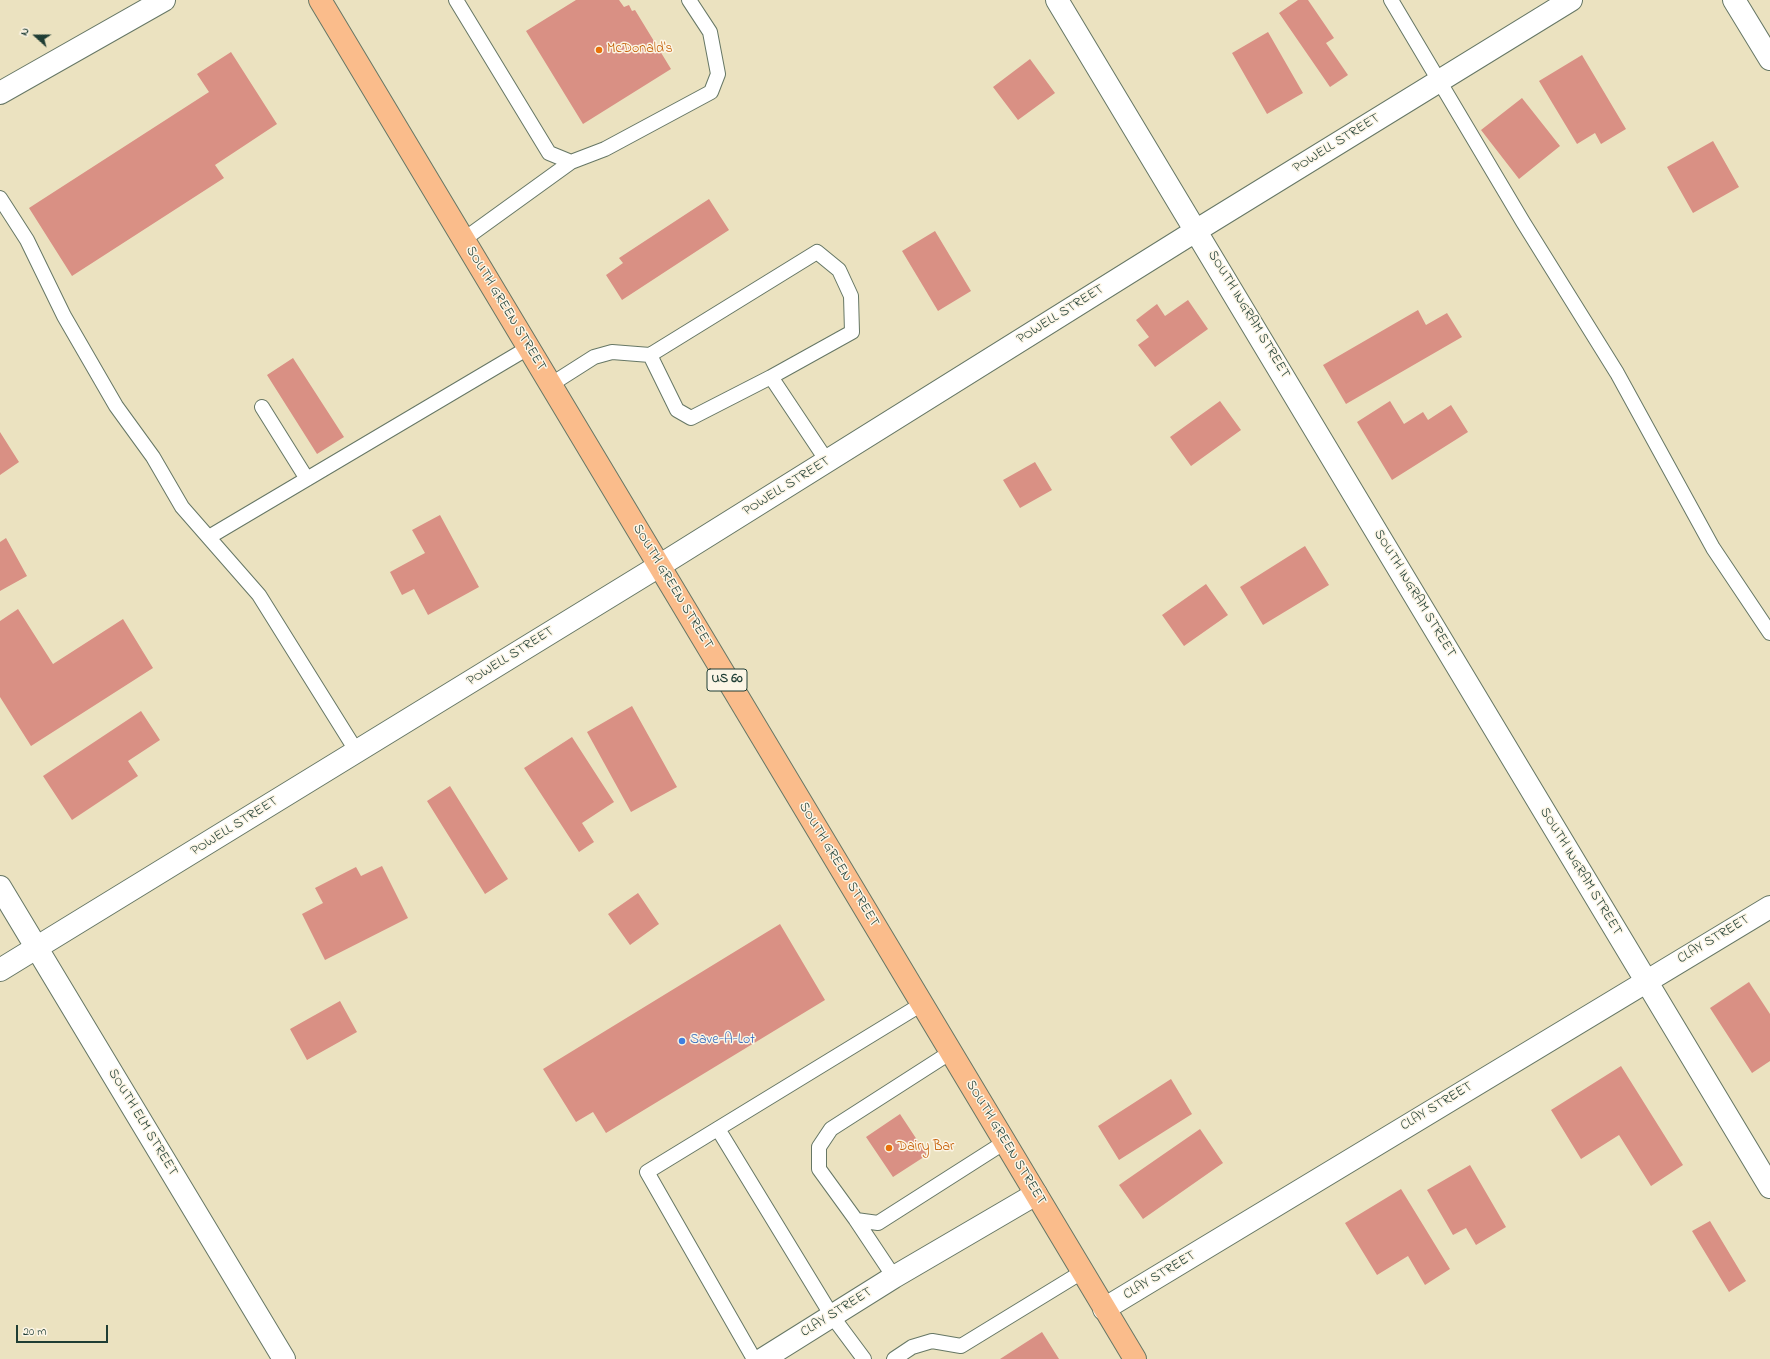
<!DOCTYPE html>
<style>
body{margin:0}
#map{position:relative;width:1770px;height:1359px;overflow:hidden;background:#ebe2c0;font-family:"Indie Flower",sans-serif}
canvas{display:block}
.north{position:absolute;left:16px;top:16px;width:40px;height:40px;-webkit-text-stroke:3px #fcf5e5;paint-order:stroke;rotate:291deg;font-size:11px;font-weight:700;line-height:16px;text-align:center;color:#1f3d34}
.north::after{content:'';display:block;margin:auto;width:14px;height:18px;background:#1f3d34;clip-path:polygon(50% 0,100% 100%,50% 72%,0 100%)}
.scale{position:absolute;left:16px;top:1325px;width:92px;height:18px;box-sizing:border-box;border:2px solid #1f3d34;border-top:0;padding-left:5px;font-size:12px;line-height:14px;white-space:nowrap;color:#1f3d34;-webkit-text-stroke:3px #fcf5e5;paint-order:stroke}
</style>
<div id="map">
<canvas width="1770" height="1359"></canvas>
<div class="north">N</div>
<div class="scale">20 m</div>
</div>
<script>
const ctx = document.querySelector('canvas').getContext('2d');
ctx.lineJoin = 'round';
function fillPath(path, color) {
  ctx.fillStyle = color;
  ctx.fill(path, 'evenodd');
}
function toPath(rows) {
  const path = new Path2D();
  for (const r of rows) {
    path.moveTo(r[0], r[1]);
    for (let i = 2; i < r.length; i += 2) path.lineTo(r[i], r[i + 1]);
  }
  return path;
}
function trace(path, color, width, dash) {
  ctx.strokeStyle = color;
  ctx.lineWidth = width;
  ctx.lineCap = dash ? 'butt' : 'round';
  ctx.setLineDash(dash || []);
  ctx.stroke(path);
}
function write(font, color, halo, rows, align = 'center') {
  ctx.font = font + ' "Indie Flower",sans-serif';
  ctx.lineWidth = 3;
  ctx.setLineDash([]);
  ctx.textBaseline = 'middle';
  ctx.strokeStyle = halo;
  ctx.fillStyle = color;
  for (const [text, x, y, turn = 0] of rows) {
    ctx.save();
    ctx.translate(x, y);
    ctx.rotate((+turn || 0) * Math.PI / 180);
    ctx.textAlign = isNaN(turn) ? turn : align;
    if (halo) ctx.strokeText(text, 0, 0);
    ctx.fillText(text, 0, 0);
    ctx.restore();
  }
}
const building = toPath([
 [576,0,619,0,624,7,629,5,632,11,635,10,671,69,583,124,526,31],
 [1298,0,1308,0,1334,38,1326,43,1348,75,1330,87,1279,13],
 [1268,32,1303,93,1267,114,1232,53],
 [231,52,277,124,215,165,224,178,72,276,29,208,209,92,197,74],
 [1582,55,1626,129,1601,144,1595,133,1577,144,1539,81],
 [1030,59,1055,93,1018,120,993,87],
 [1522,98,1560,146,1519,179,1481,130],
 [1713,141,1739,187,1693,213,1667,167],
 [709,199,729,230,622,300,606,275,623,263,619,258],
 [935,231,971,291,938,311,902,251],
 [1188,300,1208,329,1155,367,1138,345,1149,337,1136,320,1157,304,1165,316],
 [1418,310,1426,325,1447,313,1462,337,1346,404,1323,365],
 [293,358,344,437,317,454,267,375],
 [1220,401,1241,430,1191,466,1170,437],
 [1390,401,1404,424,1423,412,1428,420,1451,405,1468,432,1392,480,1357,422],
 [0,432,19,462,0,475],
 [1035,462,1052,490,1020,508,1003,480],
 [440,515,479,587,428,615,414,589,402,595,390,572,425,553,412,530],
 [6,538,27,576,0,591,0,542],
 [1305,546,1329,585,1263,625,1240,587],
 [1206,584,1228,615,1184,646,1162,615],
 [18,609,53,664,123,619,153,668,31,746,0,697,0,621],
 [632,706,677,787,631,812,587,732],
 [141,711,160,740,128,761,138,776,72,820,43,776],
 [572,737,614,802,582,823,594,842,579,852,524,768],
 [450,786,508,879,485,894,427,801],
 [382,866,408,918,325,960,302,914,323,903,315,888,356,867,361,876],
 [638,893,659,924,630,945,608,914],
 [780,924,825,1000,606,1133,593,1112,576,1122,543,1069],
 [1749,982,1770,1014,1770,1061,1752,1073,1710,1008],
 [340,1001,357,1032,307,1060,290,1029],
 [1621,1066,1683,1165,1651,1186,1619,1135,1581,1159,1551,1110],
 [1171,1079,1192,1114,1119,1160,1098,1126],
 [900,1114,927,1155,893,1177,866,1137],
 [1200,1129,1223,1163,1143,1219,1119,1185],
 [1470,1165,1506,1227,1476,1245,1466,1228,1453,1235,1427,1190],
 [1401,1189,1450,1269,1425,1285,1408,1256,1377,1275,1345,1223],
 [1710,1221,1746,1281,1729,1292,1692,1231],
 [1042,1332,1059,1359,1000,1359]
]);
const service = toPath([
 [456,0,549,153,571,162,605,149,711,92,718,74,710,32,689,0],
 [1391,0,1523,222,1617,373,1713,548,1770,633],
 [0,198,27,240,64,316,116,406,153,457,182,507,259,595,357,752],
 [463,240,571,162],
 [650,355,677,410,691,418,771,377],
 [550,385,594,357,612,352,650,355,817,252,839,270,851,296,852,332,771,377,827,461],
 [262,407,307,479],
 [209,537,528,348],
 [951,1052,831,1129,819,1147,819,1169,856,1220,878,1223,1005,1142],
 [718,1129,832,1316,864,1359],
 [856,1220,894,1277],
 [754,1359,647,1172,922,1004],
 [894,1359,912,1347,932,1341,961,1346,1082,1272]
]);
const minor = toPath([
 [1057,0,1770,1187],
 [1734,0,1770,59],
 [0,970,659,566,1197,230,1571,0],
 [763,1359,894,1277,1036,1194]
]);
const tertiary = toPath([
 [0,93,164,0],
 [0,887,284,1359],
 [1104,1309,1770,907]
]);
const primary = toPath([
 [320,0,1135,1359]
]);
const markers = [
 [599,50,4,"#e8710a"],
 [682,1041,4,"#3f7fe0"],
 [889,1148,4,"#e8710a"]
];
const shields = [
 [727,680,40]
];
const shieldNames = [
 ["US 60",727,680]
];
const foodNames = [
 ["McDonald's",607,50],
 ["Dairy Bar",897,1148]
];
const streetNames = [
 ["POWELL STREET",1337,144,-32],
 ["SOUTH GREEN STREET",505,309,59],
 ["POWELL STREET",1061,315,-32],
 ["SOUTH INGRAM STREET",1248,315,59],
 ["POWELL STREET",787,487,-32],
 ["SOUTH GREEN STREET",672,587,59],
 ["SOUTH INGRAM STREET",1414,594,59],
 ["POWELL STREET",511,657,-32],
 ["POWELL STREET",235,827,-32],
 ["SOUTH GREEN STREET",838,865,59],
 ["SOUTH INGRAM STREET",1580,872,59],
 ["CLAY STREET",1714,940,-31],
 ["CLAY STREET",1437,1107,-31],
 ["SOUTH ELM STREET",142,1123,59],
 ["SOUTH GREEN STREET",1005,1143,59],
 ["CLAY STREET",1160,1276,-31],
 ["CLAY STREET",837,1313,-32]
];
const shopNames = [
 ["Save-A-Lot",690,1041]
];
fillPath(building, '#d99084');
trace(service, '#667765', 16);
trace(minor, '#667765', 24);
trace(tertiary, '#667765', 24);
trace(primary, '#667765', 24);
trace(service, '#fff', 14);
trace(minor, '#fff', 22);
trace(tertiary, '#fff', 22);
trace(primary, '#fabc8b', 22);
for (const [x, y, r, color] of markers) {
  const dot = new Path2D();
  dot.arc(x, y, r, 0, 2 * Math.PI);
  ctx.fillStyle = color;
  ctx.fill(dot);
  trace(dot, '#fcf5e5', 1.5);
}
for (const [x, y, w] of shields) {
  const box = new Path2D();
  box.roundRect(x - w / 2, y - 11, w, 22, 3);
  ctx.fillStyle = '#fcf5e5';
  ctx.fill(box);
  trace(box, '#1f3d34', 1);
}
write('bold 13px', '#1f3d34', null, shieldNames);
write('14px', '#c56008', '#fcf5e5', foodNames, 'left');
write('14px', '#1f3d34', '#fcf5e5', streetNames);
write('14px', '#366cbe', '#fcf5e5', shopNames, 'left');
</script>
